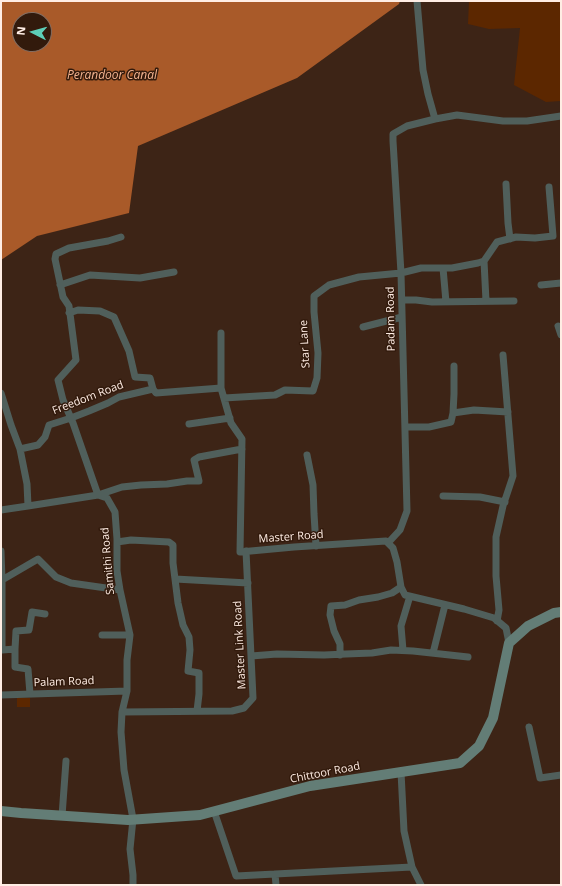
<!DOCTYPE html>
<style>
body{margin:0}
#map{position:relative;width:562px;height:886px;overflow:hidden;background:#3d2416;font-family:"Open Sans",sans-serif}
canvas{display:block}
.frame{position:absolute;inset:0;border:2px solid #ffede4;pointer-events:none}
.north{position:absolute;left:12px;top:12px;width:40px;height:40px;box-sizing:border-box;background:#321a0c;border:1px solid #846e62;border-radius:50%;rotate:276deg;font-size:11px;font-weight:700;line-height:16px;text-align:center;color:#ffede4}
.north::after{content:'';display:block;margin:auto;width:14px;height:18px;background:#5dceb8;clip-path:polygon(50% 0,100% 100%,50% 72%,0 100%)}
</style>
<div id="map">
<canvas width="562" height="886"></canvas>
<div class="frame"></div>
<div class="north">N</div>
</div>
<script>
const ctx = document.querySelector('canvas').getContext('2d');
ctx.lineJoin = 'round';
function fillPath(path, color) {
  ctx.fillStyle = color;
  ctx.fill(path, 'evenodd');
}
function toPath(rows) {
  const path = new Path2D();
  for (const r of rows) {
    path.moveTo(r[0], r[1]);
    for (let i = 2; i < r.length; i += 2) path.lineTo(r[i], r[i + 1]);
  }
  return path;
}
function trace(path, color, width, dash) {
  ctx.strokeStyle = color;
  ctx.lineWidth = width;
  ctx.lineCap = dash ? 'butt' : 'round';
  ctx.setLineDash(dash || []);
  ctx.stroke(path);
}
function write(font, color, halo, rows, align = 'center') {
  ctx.font = font + ' "Open Sans",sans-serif';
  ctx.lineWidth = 3;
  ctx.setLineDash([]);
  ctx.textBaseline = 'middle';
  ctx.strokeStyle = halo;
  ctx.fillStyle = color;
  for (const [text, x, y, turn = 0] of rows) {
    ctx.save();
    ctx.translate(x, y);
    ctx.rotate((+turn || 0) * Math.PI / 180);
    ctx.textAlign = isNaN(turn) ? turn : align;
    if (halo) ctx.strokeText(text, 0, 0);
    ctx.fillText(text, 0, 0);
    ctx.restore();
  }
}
const green = toPath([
 [469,1,561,1,561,101,546,102,514,85,520,28,489,29,468,24],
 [17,697,30,698,30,707,17,707]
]);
const water = toPath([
 [1,1,400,1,399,4,297,78,138,146,129,213,37,236,1,260],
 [20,20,44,20,44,44,20,44]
]);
const minor = toPath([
 [417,1,423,70,428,94,435,119],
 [506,184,508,223,510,239],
 [121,237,108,241,69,248,56,254,55,259,63,297,69,306,76,360,58,380,63,400,73,423,98,495,122,487,141,485,167,484,187,481,199,481,194,460,199,457,242,449],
 [484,261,486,301],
 [443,268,446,302],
 [60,285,90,275,140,278,174,272],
 [541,285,561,283],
 [402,300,416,300,432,302,514,301],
 [69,313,78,310,100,311,114,317,129,351,135,377,150,378,153,389],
 [558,326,561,335],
 [363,327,402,317],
 [221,333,221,388,231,423,242,439,240,552,294,547,386,541,393,548,397,562,401,587,405,595,464,609,494,618,506,628,509,643],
 [1,393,11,425,20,449,27,484,28,506,98,495,107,498,115,512,117,539,117,571,120,590,130,635,127,660,127,691,122,712,121,732,124,770,133,819,130,849,133,875,133,885],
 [224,398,275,395,285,390,313,391,317,378,318,353,314,312,314,296,329,285,359,277,401,273,421,268,452,268,478,263,484,261,497,242,516,237,535,238,553,236,549,187],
 [453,413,454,394,454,366],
 [189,424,230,418],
 [405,427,429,427,451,422,453,413,474,410,508,412],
 [20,449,38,445,45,437,49,425,71,418,89,411,108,403,119,397,153,389,156,393,221,388],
 [307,455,313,485,314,514,316,546],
 [443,496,480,497,505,502],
 [1,510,28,506],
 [117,542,131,540,169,542,173,545,173,563,178,603,183,625,189,637,190,650,188,671,199,673,199,694,197,711],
 [388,543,400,530,407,511,401,273,393,141,393,134,407,126,435,119,457,115,503,121,527,121,561,116],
 [1,551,2,580,1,581],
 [175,579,248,583],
 [497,621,499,610,496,576,496,537,503,506,513,476,503,355],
 [102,635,130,635],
 [15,649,16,631,29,630,32,612,45,614],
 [403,650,401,626,410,596],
 [433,653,445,605],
 [340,655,340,644,334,631,330,615,331,606,345,605,359,600,378,597,392,593,401,587],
 [251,656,277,654,324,655,346,654,372,653,391,650,413,651,468,657],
 [30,694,28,669,15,667,15,649,2,650,2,580,38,559,56,577,71,583,120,590],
 [1,695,127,691],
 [122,712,232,711,244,708,253,698,246,551],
 [529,727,540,778,561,775],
 [401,772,404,831,412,867,421,885],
 [214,811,236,876,412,867],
 [62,816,66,761],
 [275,874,276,885]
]);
const secondary = toPath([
 [1,811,21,813,128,820,200,815,310,786,460,763,479,746,493,718,509,643,528,626,554,613,561,612]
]);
const streetNames = [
 ["Padam Road",391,319,-91],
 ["Star Lane",305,344,-93],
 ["Freedom Road",88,398,-21],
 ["Master Road",291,537,-4],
 ["Samithi Road",108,561,-95],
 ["Master Link Road",240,645,-93],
 ["Palam Road",64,682,-2],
 ["Chittoor Road",325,773,-11]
];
const waterNames = [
 ["Perandoor Canal",112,76]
];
fillPath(green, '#5c2700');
fillPath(water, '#a95a29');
trace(minor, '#505f5b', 7);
trace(secondary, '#637d76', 10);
write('11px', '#ffede4', '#321a0c', streetNames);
write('italic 12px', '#f4b38f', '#321a0c', waterNames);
</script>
